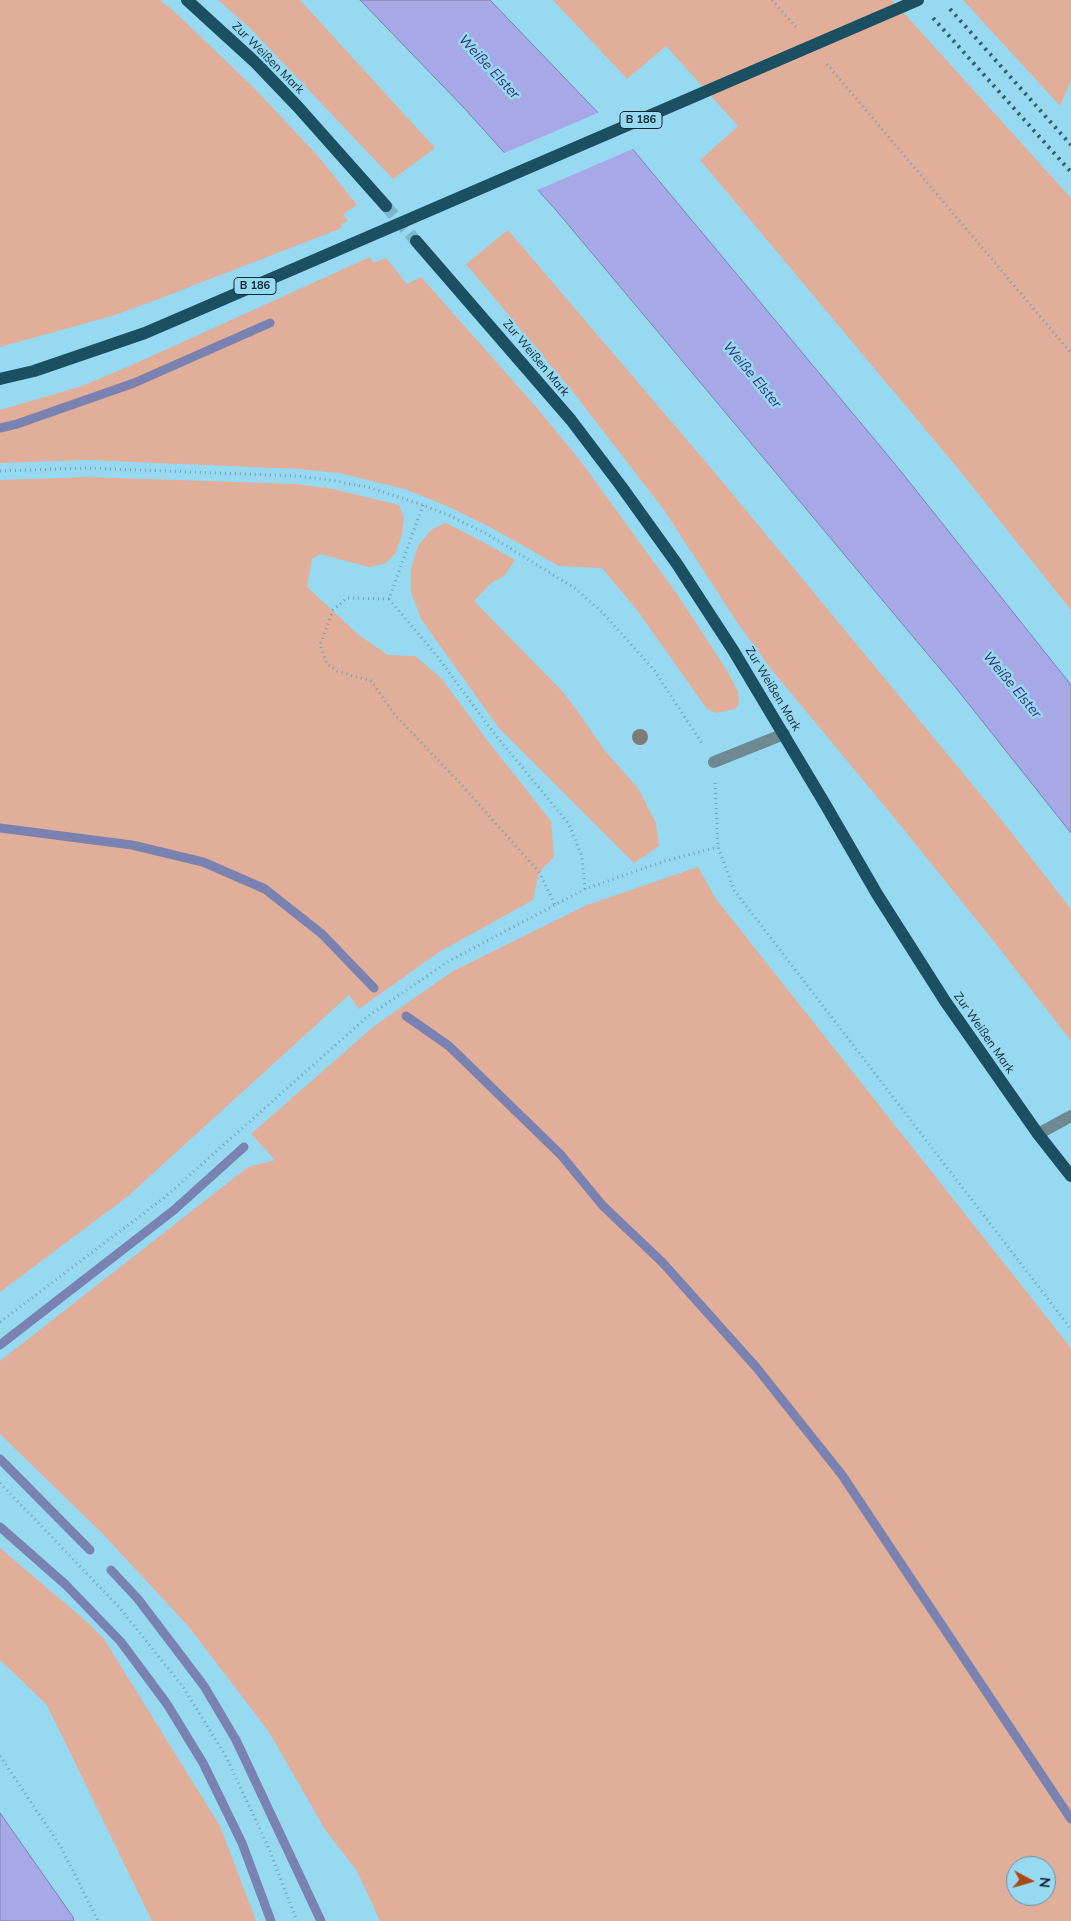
<!DOCTYPE html>
<meta charset="utf-8">
<style>
body{margin:0}
#map{position:relative;width:1071px;height:1921px;overflow:hidden;background:#98d9f2;font-family:Mulish,sans-serif}
canvas{display:block}
.north{position:absolute;left:1006px;top:1856px;width:50px;height:50px;box-sizing:border-box;background:#98d9f2;border:1px solid #6193a6;border-radius:50%;rotate:96deg;font-size:14px;font-weight:700;line-height:20px;text-align:center;color:#0e2933}
.north::after{content:'';display:block;margin:auto;width:18px;height:22px;background:#ac4813;clip-path:polygon(50% 0,100% 100%,50% 72%,0 100%)}
</style>
<div id="map">
<canvas width="1071" height="1921"></canvas>
<div class="north">N</div>
</div>
<script>
const ctx = document.querySelector('canvas').getContext('2d');
ctx.lineJoin = 'round';
function fillPath(path, color) {
  ctx.fillStyle = color;
  ctx.fill(path, 'evenodd');
}
function toPath(rows) {
  const path = new Path2D();
  for (const r of rows) {
    path.moveTo(r[0], r[1]);
    for (let i = 2; i < r.length; i += 2) path.lineTo(r[i], r[i + 1]);
  }
  return path;
}
function trace(path, color, width, dash) {
  ctx.strokeStyle = color;
  ctx.lineWidth = width;
  ctx.lineCap = dash ? 'butt' : 'round';
  ctx.setLineDash(dash || []);
  ctx.stroke(path);
}
function write(font, color, halo, rows, align = 'center') {
  ctx.font = font + ' Mulish,sans-serif';
  ctx.lineWidth = 5;
  ctx.setLineDash([]);
  ctx.textBaseline = 'middle';
  ctx.strokeStyle = halo;
  ctx.fillStyle = color;
  for (const [text, x, y, turn = 0] of rows) {
    ctx.save();
    ctx.translate(x, y);
    ctx.rotate((+turn || 0) * Math.PI / 180);
    ctx.textAlign = isNaN(turn) ? turn : align;
    if (halo) ctx.strokeText(text, 0, 0);
    ctx.fillText(text, 0, 0);
    ctx.restore();
  }
}
const green = toPath([
 [0,0,160,0,177,14,254,88,318,156,357,205,343,214,348,221,341,224,342,228,156,300,112,316,0,347],
 [218,0,300,0,435,148,393,179,249,27],
 [553,0,892,0,1071,198,1071,610,956,466,700,160,738,126,666,46,627,79],
 [963,0,1071,0,1071,81,1060,106],
 [508,230,716,474,1000,818,1071,909,1071,1041,996,944,892,815,771,669,739,625,664,510,577,397,466,264],
 [370,257,373,263,386,258,407,284,421,277,537,408,582,463,677,594,728,672,738,692,739,704,735,709,716,713,707,709,637,610,602,568,559,566,490,527,449,507,405,489,339,473,299,469,88,460,0,463,0,410,82,386,132,365],
 [87,477,296,484,333,489,399,505,404,518,402,535,395,554,384,564,369,567,320,554,312,559,307,587,360,636,388,655,415,656,442,679,487,740,551,821,554,857,539,872,533,900,439,952,359,1009,349,995,127,1197,0,1292,0,480],
 [446,523,483,542,515,560,504,576,490,584,474,601,562,691,576,709,605,751,638,788,656,823,659,846,634,863,499,728,421,619,411,592,411,569,418,546,432,529],
 [698,867,716,899,1071,1348,1071,1921,380,1921,357,1871,326,1831,269,1732,189,1627,101,1532,0,1434,0,1361,248,1167,275,1160,251,1134,373,1027,453,971,587,905],
 [1016,1866,1046,1866,1046,1896,1016,1896],
 [0,1548,86,1621,104,1639,220,1826,256,1921,152,1921,47,1705,0,1660]
]);
const water = toPath([
 [360,0,490,0,630,146,895,464,1071,685,1071,833,956,688,555,209,465,109,360,0],
 [0,1813,73,1917,74,1921,0,1921,0,1813]
]);
const pier = toPath([
 [600,112,635,148,535,191,502,154]
]);
const stream = toPath([
 [0,428,17,424,134,383,270,323],
 [0,828,132,845,203,862,265,889,322,934,374,988],
 [406,1016,449,1046,561,1155,603,1206,662,1262,756,1367,842,1475,1071,1819],
 [0,1345,174,1210,244,1147],
 [0,1459,90,1550],
 [0,1527,66,1585,121,1642,167,1704,203,1763,242,1843,271,1921],
 [111,1570,138,1599,204,1686,236,1740,321,1921]
]);
const majorTunnel = toPath([
 [386,206,416,241]
]);
const path = toPath([
 [772,0,797,28],
 [827,64,1071,353],
 [0,471,86,468,298,476,336,481,371,488,423,505,448,515,487,534,576,589,603,613,654,670,703,745],
 [423,505,389,599,437,656,493,732,569,824,582,857,585,889],
 [389,599,347,598,333,610,320,645,327,664,337,671,371,681,395,715,458,781,539,872,555,905],
 [715,783,718,847,734,890,1071,1329],
 [0,1322,164,1198,367,1017,449,961,585,889,665,861,718,847],
 [0,1483,119,1607,183,1687,225,1755,267,1844,297,1921],
 [0,1756,61,1847,98,1921]
]);
const minor = toPath([
 [714,762,784,734],
 [1038,1134,1071,1116]
]);
const major = toPath([
 [187,0,256,63,298,107,386,206],
 [416,241,571,420,621,486,677,564,733,650,825,804,877,894,945,1001,1038,1134,1071,1176],
 [0,379,34,371,145,333,918,0]
]);
const rail = toPath([
 [950,9,1071,145],
 [933,18,1071,172]
]);
const trees = [
 [640,737]
];
const shields = [
 [641,120,42],
 [255,286,42]
];
const shieldNames = [
 ["B 186",641,120],
 ["B 186",255,286]
];
const streetNames = [
 ["Zur Weißen Mark",268,58,45],
 ["Zur Weißen Mark",536,358,50],
 ["Zur Weißen Mark",773,689,59],
 ["Zur Weißen Mark",984,1033,55]
];
const waterNames = [
 ["Weiße Elster",489,67,47],
 ["Weiße Elster",752,375,50],
 ["Weiße Elster",1012,685,50]
];
fillPath(green, '#e1ae99');
fillPath(water, '#a7a8e6');
trace(water, '#7982b0', 1);
fillPath(pier, '#98d9f2');
trace(stream, '#7982b0', 9);
trace(majorTunnel, '#7cb6cc', 12, [12, 6]);
trace(path, '#6ea3b8', 3, [1, 4]);
trace(minor, '#6f8993', 12);
trace(major, '#1a5062', 12);
trace(rail, '#375d6c', 4, [2.5, 5]);
ctx.fillStyle = '#7e7a75';
for (const [x, y] of trees) {
  ctx.beginPath();
  ctx.arc(x, y, 8, 0, 2 * Math.PI);
  ctx.fill();
}
for (const [x, y, w] of shields) {
  const box = new Path2D();
  box.roundRect(x - w / 2, y - 8.5, w, 17, 4);
  ctx.fillStyle = '#98d9f2';
  ctx.fill(box);
  trace(box, '#0e2933', 1);
}
write('bold 11px', '#0e2933', null, shieldNames);
write('12px', '#0e2933', '#98d9f2', streetNames);
write('italic 14px', '#362d75', '#98d9f2', waterNames);
</script>
